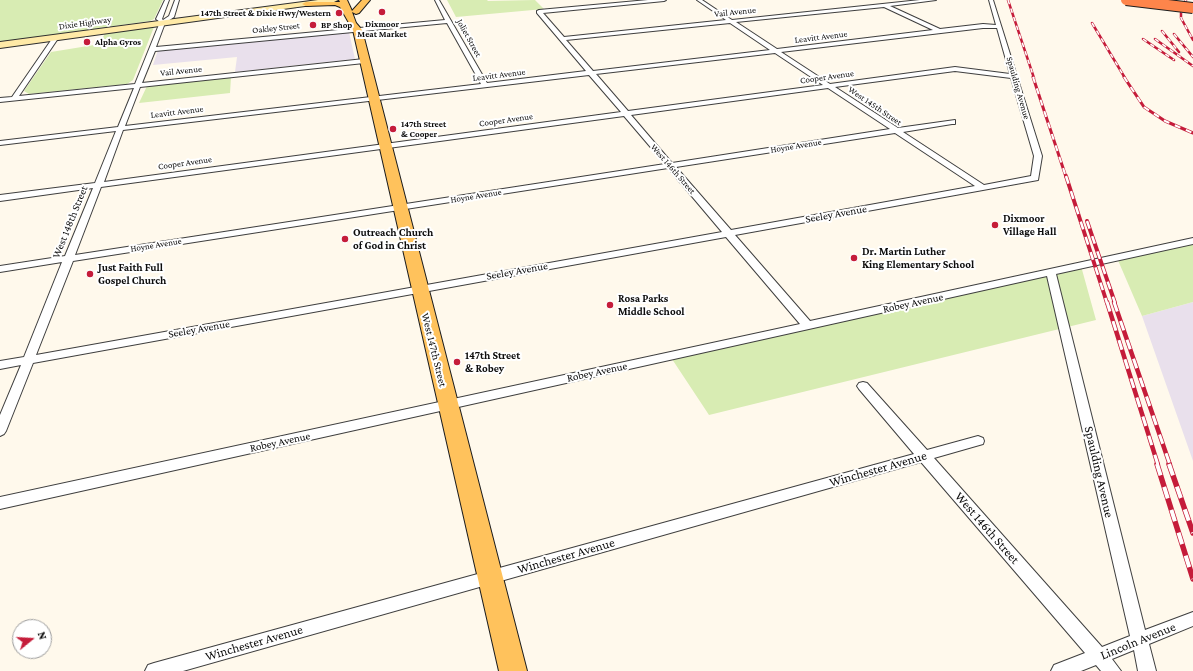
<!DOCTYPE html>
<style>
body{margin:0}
#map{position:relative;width:1193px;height:671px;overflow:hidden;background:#fff9ec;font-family:"Crimson Pro",serif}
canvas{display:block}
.north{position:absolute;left:12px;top:619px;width:40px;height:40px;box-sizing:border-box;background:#fff;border:1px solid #9e9e9e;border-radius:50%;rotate:72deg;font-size:11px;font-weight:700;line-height:16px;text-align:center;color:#0c0c0c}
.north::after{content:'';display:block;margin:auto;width:14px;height:18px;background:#c51c3a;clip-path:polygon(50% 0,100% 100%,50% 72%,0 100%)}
</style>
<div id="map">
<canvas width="1193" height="671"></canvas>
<div class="north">N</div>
</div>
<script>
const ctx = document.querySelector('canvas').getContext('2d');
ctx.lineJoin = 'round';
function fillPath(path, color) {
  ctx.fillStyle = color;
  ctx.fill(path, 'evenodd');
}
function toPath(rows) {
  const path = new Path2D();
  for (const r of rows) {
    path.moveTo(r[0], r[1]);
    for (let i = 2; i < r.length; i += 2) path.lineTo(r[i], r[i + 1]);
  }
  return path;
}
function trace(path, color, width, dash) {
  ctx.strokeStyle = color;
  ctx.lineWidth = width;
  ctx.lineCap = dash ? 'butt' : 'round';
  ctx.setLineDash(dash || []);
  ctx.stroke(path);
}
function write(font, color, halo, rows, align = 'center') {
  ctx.font = font + ' "Crimson Pro",serif';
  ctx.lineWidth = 4;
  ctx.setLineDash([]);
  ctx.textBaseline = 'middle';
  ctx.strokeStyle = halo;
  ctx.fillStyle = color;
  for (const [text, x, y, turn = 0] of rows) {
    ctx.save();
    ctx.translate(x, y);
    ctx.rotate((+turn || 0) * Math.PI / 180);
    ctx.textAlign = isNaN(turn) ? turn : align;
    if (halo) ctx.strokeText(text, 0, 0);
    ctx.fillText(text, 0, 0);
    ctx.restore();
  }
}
const industrial = toPath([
 [349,32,355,59,235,72,237,57,153,65,158,50],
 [1193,302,1193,461,1142,316]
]);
const green = toPath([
 [0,0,163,0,154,19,150,21,0,42],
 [447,0,487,0,488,1,535,0,544,9,456,17],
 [151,26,154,27,133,80,127,84,29,94,24,91,51,52,100,44,105,33],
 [231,77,230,93,139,103,147,86],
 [1193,241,1193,302,1142,316,1117,258],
 [1081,266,1096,320,709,415,670,356]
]);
const minor = toPath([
 [165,0,169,0,162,19,163,20,169,16,175,0,179,0,174,17,165,23,156,47,445,20,435,0,439,0,487,83,586,71,537,13,537,11,539,10,648,0,666,0,664,1,543,13,564,37,726,20,697,0,702,0,732,20,920,0,936,0,890,6,940,29,983,24,996,25,989,0,993,0,1042,156,1038,180,735,235,810,321,1193,238,1193,244,1056,274,1145,630,1193,612,1193,626,1149,644,1156,671,1138,671,1134,650,1112,659,1121,671,1101,671,1096,665,1081,671,1051,671,1054,665,1085,653,921,462,183,671,145,671,148,665,154,663,914,454,859,389,857,386,859,383,863,382,867,383,927,450,978,436,983,438,984,441,983,444,934,458,1102,647,1130,636,1047,276,0,509,0,497,800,324,726,237,33,363,6,431,4,434,0,436,0,415,21,365,0,369,0,361,24,357,62,262,0,272,0,266,65,256,93,188,0,201,0,195,95,183,116,131,0,145,0,141,118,127,134,88,0,102,0,98,12,97,54,36,56,35,59,37,19,96,135,84,160,22,156,19,165,0],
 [884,7,933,30,777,49,736,22,884,7],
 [447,23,481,84,125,126,140,87,364,63,367,61,364,59,142,83,155,51,447,23],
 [730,23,770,50,593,71,566,40,730,23],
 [983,28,997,28,1010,74,955,67,830,84,781,52,983,28],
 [775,53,823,85,628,111,596,74,775,53],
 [955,71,1011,78,1034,156,1031,176,984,185,903,132,952,124,955,124,955,120,898,128,835,87,955,71],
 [589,75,621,112,104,182,123,130,589,75],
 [828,88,890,129,672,163,631,115,828,88],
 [624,116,665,164,75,255,101,187,624,116],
 [895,133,975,186,731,230,676,167,895,133],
 [668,168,722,232,36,355,73,261,668,168]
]);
const secondary = toPath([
 [318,0,338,0,334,2,0,48,0,42,318,0]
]);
const primary = toPath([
 [339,0,347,0,352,11,362,0,370,0,359,13,356,14,352,12,356,23,362,30,527,671,499,671,353,30,340,7,335,5,306,6,302,4,306,2,340,2,339,0]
]);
const railFar4 = toPath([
 [1008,0,1034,78],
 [1186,0,1181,13,1181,18,1193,40],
 [1092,23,1125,78],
 [1162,31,1179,52],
 [1174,34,1193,57],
 [1143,39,1174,60],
 [1155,39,1193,66]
]);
const railFar3 = toPath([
 [1033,77,1066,177],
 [1124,77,1144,107,1165,121,1193,133]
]);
const railFar2 = toPath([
 [1066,176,1107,303],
 [1087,221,1115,303]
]);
const railFar1 = toPath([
 [1107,302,1158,465],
 [1114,302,1170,465]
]);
const rail = toPath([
 [1157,464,1193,579],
 [1169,464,1193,533]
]);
const motorwayBridge = toPath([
 [1126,0,1193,8]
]);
const markers = [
 [382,12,4,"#c51c3a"],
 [339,13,4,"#c51c3a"],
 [313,25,4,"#c51c3a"],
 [87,42,4,"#c51c3a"],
 [393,129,4,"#c51c3a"],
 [995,225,4,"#c51c3a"],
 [345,239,4,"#c51c3a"],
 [854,258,4,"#c51c3a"],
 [90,274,4,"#c51c3a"],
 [610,305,4,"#c51c3a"],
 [457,362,4,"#c51c3a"]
];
const farStreetnames = [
 ["Vail Avenue",735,12,-6],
 ["Dixie Highway",85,23,-8],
 ["Oakley Street",276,28,-6],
 ["Leavitt Avenue",821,37,-7],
 ["Joliet Street",469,38,61],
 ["Vail Avenue",181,71,-6],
 ["Leavitt Avenue",499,75,-7],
 ["Cooper Avenue",827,77,-8],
 ["Spaulding Avenue",1018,88,74],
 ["West 145th Street",875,106,34],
 ["Leavitt Avenue",177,112,-7],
 ["Cooper Avenue",506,120,-8],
 ["Hoyne Avenue",796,146,-9],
 ["Cooper Avenue",185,163,-8],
 ["West 146th Street",673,169,49],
 ["Hoyne Avenue",476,196,-9],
 ["Hoyne Avenue",156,245,-9]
];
const farPoinames = [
 ["147th Street & Dixie Hwy/Western",331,13,"right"],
 ["Dixmoor",382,24,"center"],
 ["Meat Market",382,34,"center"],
 ["BP Shop",321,25],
 ["Alpha Gyros",95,42],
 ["147th Street",401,124],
 ["& Cooper",401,134]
];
const streetNames = [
 ["Seeley Avenue",836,214,-10],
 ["West 148th Street",70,222,-68],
 ["Seeley Avenue",517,271,-10],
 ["Robey Avenue",913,303,-12],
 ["Seeley Avenue",199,329,-10],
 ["West 147th Street",434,350,76],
 ["Robey Avenue",597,372,-12],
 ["Robey Avenue",280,442,-12]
];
const poiNames = [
 ["Dixmoor",1003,219],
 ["Village Hall",1003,232],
 ["Outreach Church",353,233],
 ["of God in Christ",353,246],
 ["Dr. Martin Luther",862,252],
 ["King Elementary School",862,265],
 ["Just Faith Full",98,268],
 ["Gospel Church",98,281],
 ["Rosa Parks",618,299],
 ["Middle School",618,312],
 ["147th Street",465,356],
 ["& Robey",465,369]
];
const nearStreetnames = [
 ["Winchester Avenue",878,469,-16],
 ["Spaulding Avenue",1099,472,77],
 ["West 146th Street",987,528,49],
 ["Winchester Avenue",566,556,-16],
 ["Lincoln Avenue",1138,641,-22],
 ["Winchester Avenue",254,643,-16]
];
fillPath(industrial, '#e9e0ec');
fillPath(green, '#d8ecb3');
trace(minor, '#3f3f3f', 2);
trace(secondary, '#2e2e2e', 2);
trace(primary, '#1d1d1d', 2);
fillPath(minor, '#fff');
fillPath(secondary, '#ffeaa7');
fillPath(primary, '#ffc25c');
trace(railFar4, '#c51c3a', 2.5);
trace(railFar3, '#c51c3a', 3);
trace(railFar2, '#c51c3a', 4);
trace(railFar1, '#c51c3a', 4.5);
trace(rail, '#c51c3a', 5.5);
trace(railFar4, '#fff', 1.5, [4.5]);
trace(railFar3, '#fff', 2, [6]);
trace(railFar2, '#fff', 2.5, [8]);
trace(railFar1, '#fff', 3, [10]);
trace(rail, '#fff', 4, [12]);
trace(motorwayBridge, '#1d1d1d', 12, []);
trace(motorwayBridge, '#fe854b', 10);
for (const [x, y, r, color] of markers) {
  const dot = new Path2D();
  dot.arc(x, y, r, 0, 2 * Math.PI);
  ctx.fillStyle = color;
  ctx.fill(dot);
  trace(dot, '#fff', 1.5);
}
write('9px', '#0c0c0c', '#fff', farStreetnames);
write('bold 9px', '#0c0c0c', '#fff', farPoinames, 'left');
write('11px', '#0c0c0c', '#fff', streetNames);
write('bold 11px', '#0c0c0c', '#fff', poiNames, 'left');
write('13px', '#0c0c0c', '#fff', nearStreetnames);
</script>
